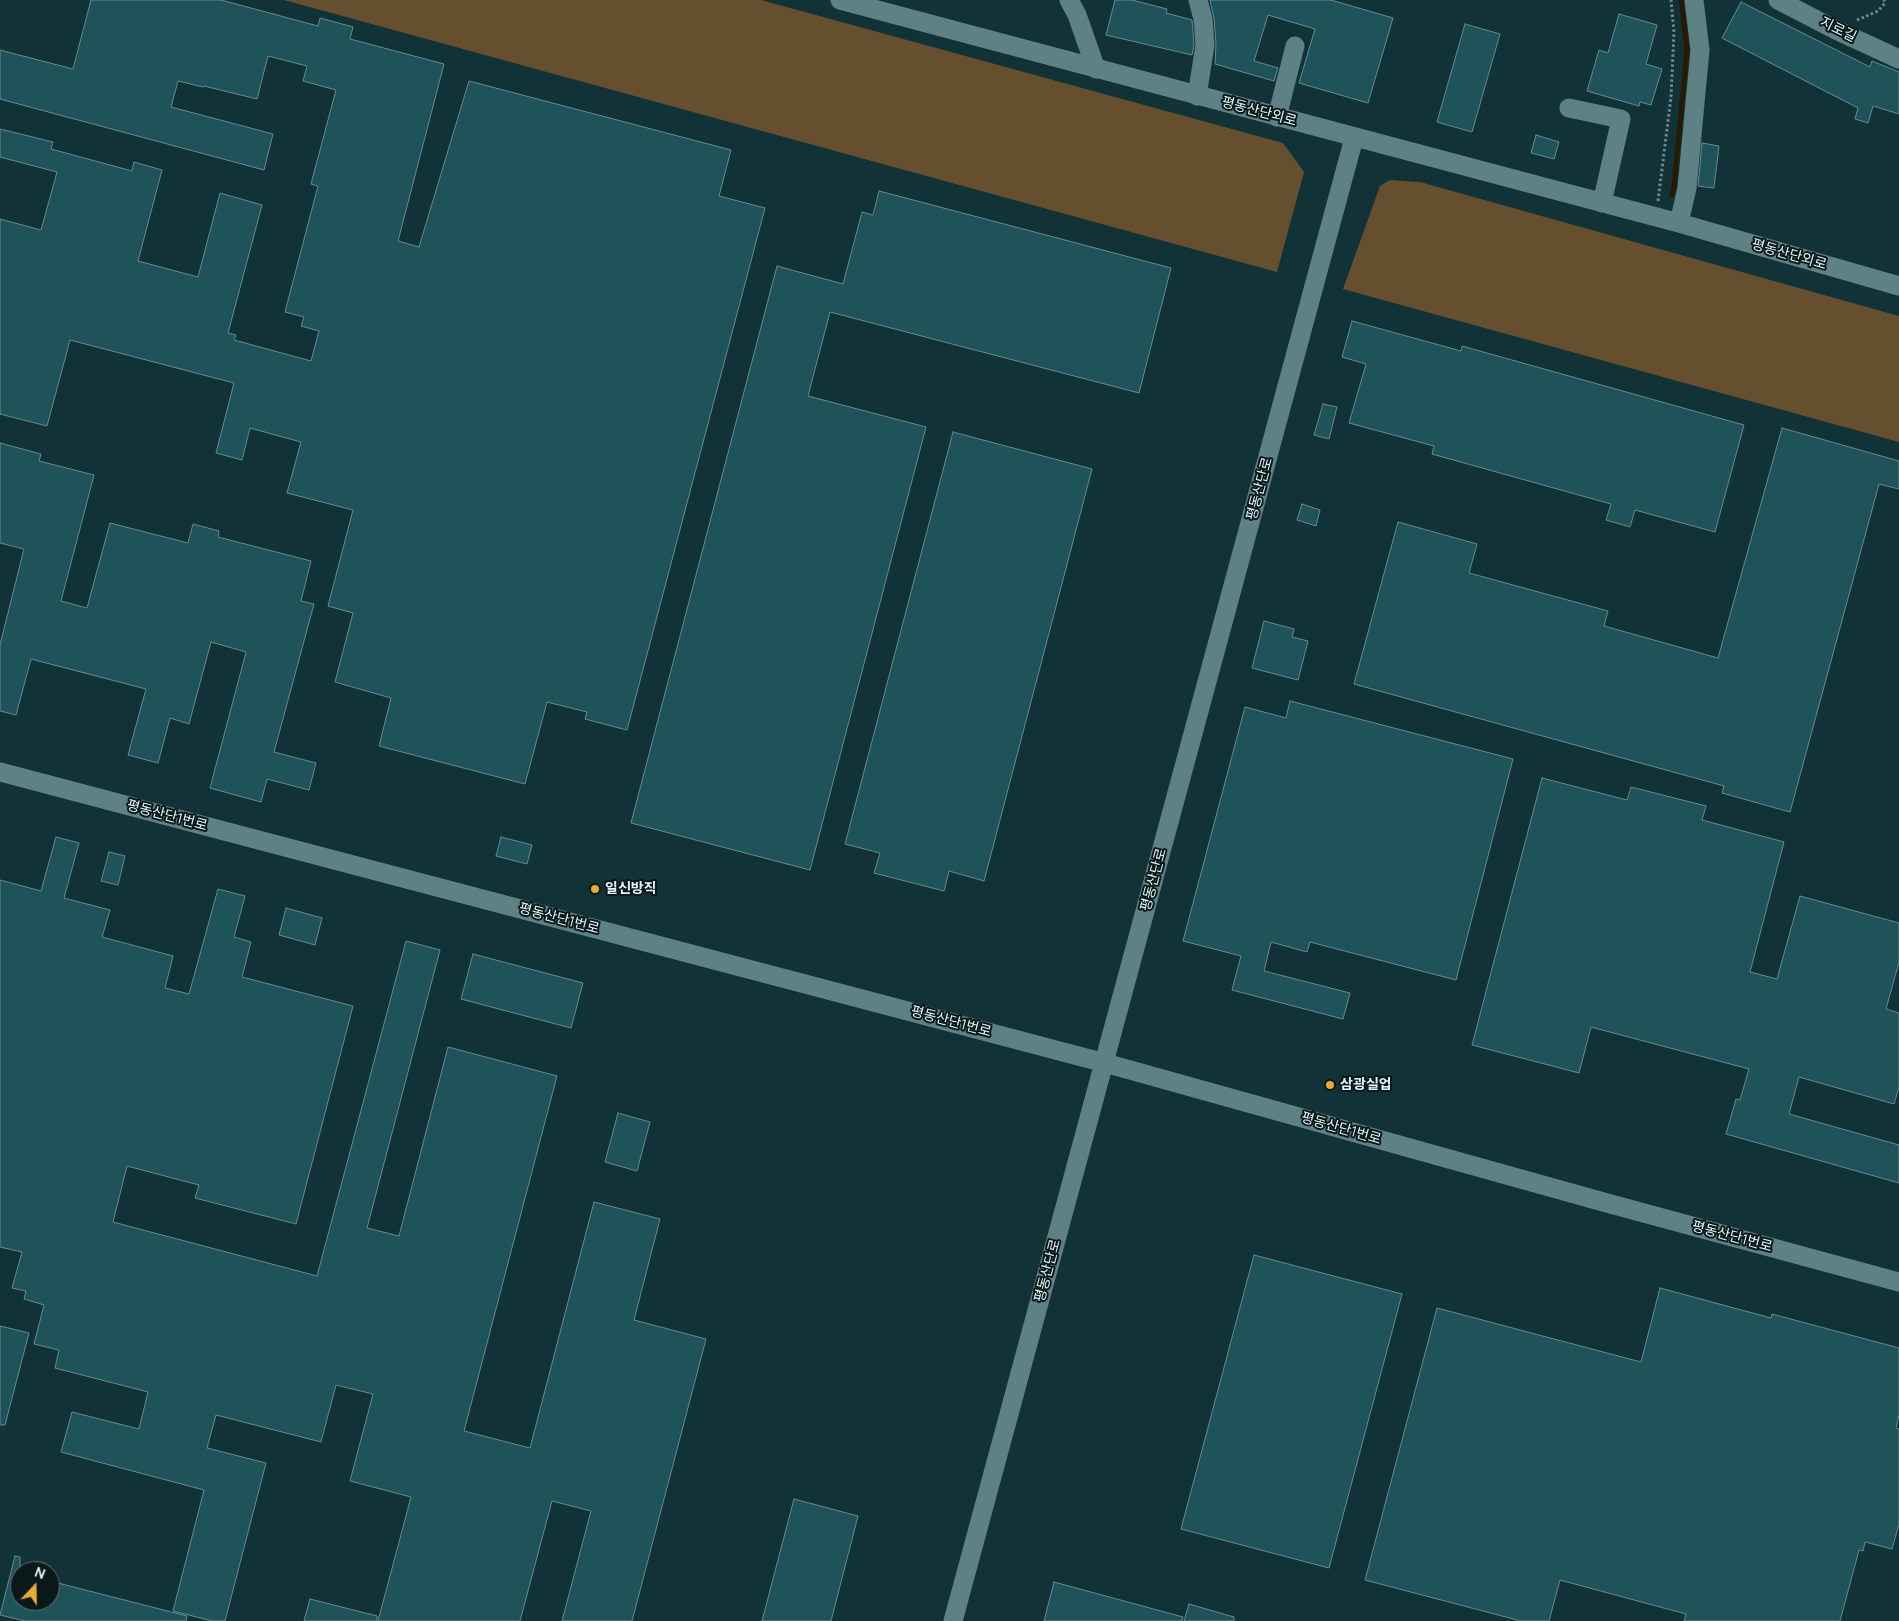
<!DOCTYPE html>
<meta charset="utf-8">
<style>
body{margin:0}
#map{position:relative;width:1899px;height:1621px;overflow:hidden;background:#113337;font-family:Manrope,sans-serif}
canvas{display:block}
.north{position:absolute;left:10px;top:1561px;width:50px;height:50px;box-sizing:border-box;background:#0a181a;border:1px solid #617173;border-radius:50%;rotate:21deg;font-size:14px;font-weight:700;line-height:20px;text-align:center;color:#e3f6f8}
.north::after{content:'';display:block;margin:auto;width:18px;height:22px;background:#eaaa39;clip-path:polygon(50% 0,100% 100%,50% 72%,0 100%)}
</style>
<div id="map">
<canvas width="1899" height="1621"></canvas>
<div class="north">N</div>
</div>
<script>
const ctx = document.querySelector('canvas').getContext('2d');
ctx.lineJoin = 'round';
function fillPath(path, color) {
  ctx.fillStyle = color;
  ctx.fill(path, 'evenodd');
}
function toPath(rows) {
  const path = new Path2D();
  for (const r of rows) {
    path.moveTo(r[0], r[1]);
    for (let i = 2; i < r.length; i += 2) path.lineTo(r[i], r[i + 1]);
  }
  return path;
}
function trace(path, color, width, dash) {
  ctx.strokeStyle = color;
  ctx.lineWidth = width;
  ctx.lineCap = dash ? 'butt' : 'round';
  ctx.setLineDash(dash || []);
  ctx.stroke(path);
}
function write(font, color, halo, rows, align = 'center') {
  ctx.font = font + ' Manrope,"Noto Sans KR",sans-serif';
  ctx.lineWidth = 4;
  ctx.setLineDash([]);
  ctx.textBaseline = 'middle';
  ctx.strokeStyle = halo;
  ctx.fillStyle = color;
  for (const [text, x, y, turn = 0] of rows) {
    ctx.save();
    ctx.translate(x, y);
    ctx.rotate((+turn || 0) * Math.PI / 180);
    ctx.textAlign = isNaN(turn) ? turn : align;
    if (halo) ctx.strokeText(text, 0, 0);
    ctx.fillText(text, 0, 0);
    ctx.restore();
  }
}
const forest = toPath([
 [284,0,761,0,1283,143,1304,172,1277,272],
 [1390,180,1420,182,1899,316,1899,442,1343,289,1380,186]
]);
const stream = toPath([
 [1672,195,1674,186,1687,50,1681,0]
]);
const building = toPath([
 [91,0,221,0,318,26,320,18,353,27,350,39,444,64,398,241,419,247,469,81,731,150,719,196,765,208,627,730,585,719,587,712,547,702,525,784,379,746,391,698,335,682,353,613,328,606,353,510,287,493,301,442,250,428,242,460,216,453,234,383,70,340,47,426,0,414,0,219,41,230,57,172,0,157,0,129,53,142,51,149,132,171,134,162,162,170,138,261,198,277,220,193,262,205,228,333,236,335,234,340,311,361,319,331,301,326,304,317,285,312,318,186,311,184,336,90,303,81,307,66,268,56,257,99,204,86,203,87,178,81,171,107,273,134,264,170,0,99,0,50,73,69,91,0],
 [1115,0,1132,0,1167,9,1166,13,1192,20,1194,45,1192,55,1106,35,1115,0],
 [1210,0,1331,0,1393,18,1368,103,1299,83,1315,29,1268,15,1254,61,1278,68,1274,81,1215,64,1216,44,1214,18,1210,0],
 [1741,2,1870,67,1872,61,1899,72,1899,114,1873,106,1868,123,1855,119,1858,108,1722,38,1741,2],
 [1619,14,1657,25,1646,64,1662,69,1651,105,1640,102,1639,106,1587,91,1599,50,1608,53,1619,14],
 [1465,24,1500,34,1472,132,1437,122,1465,24],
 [1536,135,1559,142,1554,159,1531,153,1536,135],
 [1702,143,1719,146,1714,188,1698,186,1702,143],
 [879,191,1171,268,1139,393,830,312,808,396,926,427,810,870,631,823,777,266,843,284,862,212,873,215,879,191],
 [1352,321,1461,351,1462,346,1744,425,1715,532,1635,510,1630,527,1606,520,1611,504,1432,454,1434,446,1349,423,1366,364,1342,357,1352,321],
 [1323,404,1337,407,1329,439,1314,435,1323,404],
 [1782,428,1899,461,1899,489,1879,484,1790,812,1722,793,1724,786,1354,684,1398,522,1477,544,1469,573,1608,611,1604,626,1718,658,1782,428],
 [953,432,1092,469,984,881,949,871,944,891,874,873,880,853,845,844,953,432],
 [0,443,41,454,39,461,94,475,61,601,87,608,110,523,188,543,193,524,219,531,218,537,311,561,301,601,314,604,274,752,316,763,309,790,267,779,261,802,210,788,246,652,211,642,189,724,170,718,158,763,128,755,146,689,31,659,16,715,0,711,0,645,24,549,0,543,0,443],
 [1302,504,1320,510,1316,526,1297,520,1302,504],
 [1264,621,1294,629,1292,637,1308,641,1298,680,1252,668,1264,621],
 [1290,701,1513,759,1456,980,1310,942,1307,952,1271,942,1264,971,1350,993,1343,1019,1232,990,1241,956,1183,941,1245,707,1286,718,1290,701],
 [1542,778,1627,800,1631,787,1706,806,1702,820,1784,842,1750,972,1777,979,1800,896,1899,923,1899,962,1886,1009,1899,1013,1899,1087,1894,1104,1799,1077,1789,1114,1899,1145,1899,1183,1726,1134,1736,1099,1740,1100,1749,1069,1591,1027,1579,1073,1472,1045,1542,778],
 [56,837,79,843,64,898,110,910,102,937,173,956,165,988,189,994,218,889,245,896,234,937,251,942,242,977,353,1006,296,1224,195,1198,199,1185,127,1166,113,1222,317,1276,406,941,440,950,367,1228,399,1236,448,1047,557,1076,464,1431,530,1448,594,1202,660,1219,634,1320,706,1339,632,1621,562,1621,591,1511,552,1501,520,1621,378,1621,411,1497,350,1481,373,1394,336,1385,321,1442,216,1415,207,1448,266,1463,225,1621,212,1621,173,1611,204,1490,61,1452,72,1412,139,1429,148,1392,55,1368,59,1350,34,1344,44,1305,24,1299,26,1291,12,1288,22,1252,0,1247,0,880,41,891,56,837],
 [501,837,532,845,527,864,496,856,501,837],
 [109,852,125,856,118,885,101,881,109,852],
 [286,908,322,918,315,945,279,935,286,908],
 [473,954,583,983,571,1028,461,999,473,954],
 [618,1113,650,1122,637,1171,605,1162,618,1113],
 [1254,1255,1402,1294,1329,1568,1181,1529,1254,1255],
 [1660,1288,1771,1318,1772,1314,1899,1348,1899,1415,1896,1428,1899,1429,1899,1524,1892,1549,1865,1542,1863,1551,1859,1550,1840,1621,1684,1621,1686,1614,1560,1580,1549,1621,1521,1621,1365,1580,1437,1308,1641,1362,1660,1288],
 [0,1326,29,1333,5,1425,0,1425,0,1326],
 [794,1499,858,1516,831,1621,762,1621,794,1499],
 [15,1556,20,1557,20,1601,50,1601,50,1581,187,1616,186,1621,25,1621,0,1615,15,1556],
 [1054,1582,1183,1617,1182,1621,1044,1621,1054,1582],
 [310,1599,377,1616,377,1621,304,1621,310,1599],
 [1189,1604,1234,1617,1234,1621,1184,1621,1189,1604]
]);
const path = toPath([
 [1857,20,1878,11,1885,3,1884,0],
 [1658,201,1671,97,1674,32,1671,0]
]);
const minor = toPath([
 [840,0,1679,223,1899,286],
 [1069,0,1077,15,1096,69],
 [1778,0,1836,30,1899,59],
 [1197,96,1205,45,1203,19,1198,0],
 [1569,108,1621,119,1602,203],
 [1277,117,1295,46],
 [1679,223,1687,188,1700,50,1694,0],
 [0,772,1105,1063,1607,1203,1899,1282],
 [953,1621,1354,138]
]);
const markers = [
 [595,889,5,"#eaaa39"],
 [1330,1085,5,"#eaaa39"]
];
const streetNames = [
 ["지로길",1838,30,26],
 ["평동산단외로",1259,112,15],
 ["평동산단외로",1789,255,16],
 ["평동산단로",1260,489,-75],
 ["평동산단1번로",167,816,15],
 ["평동산단로",1154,880,-75],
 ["평동산단1번로",559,919,15],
 ["평동산단1번로",951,1022,15],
 ["평동산단1번로",1341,1129,16],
 ["평동산단1번로",1732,1237,15],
 ["평동산단로",1048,1271,-75]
];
const poiNames = [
 ["일신방직",605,889],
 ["삼광실업",1340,1085]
];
fillPath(forest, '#654f2f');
trace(stream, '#281a02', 5);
fillPath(building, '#1e5359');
trace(building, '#688b8f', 1);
trace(path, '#6f8a8d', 3, [2.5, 2.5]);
trace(minor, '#5e8185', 19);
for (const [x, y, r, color] of markers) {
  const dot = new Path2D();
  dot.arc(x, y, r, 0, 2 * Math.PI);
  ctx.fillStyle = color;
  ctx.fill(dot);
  trace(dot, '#0a181a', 2);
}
write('14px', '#e3f6f8', '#0a181a', streetNames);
write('bold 14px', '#e3f6f8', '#0a181a', poiNames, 'left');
</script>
